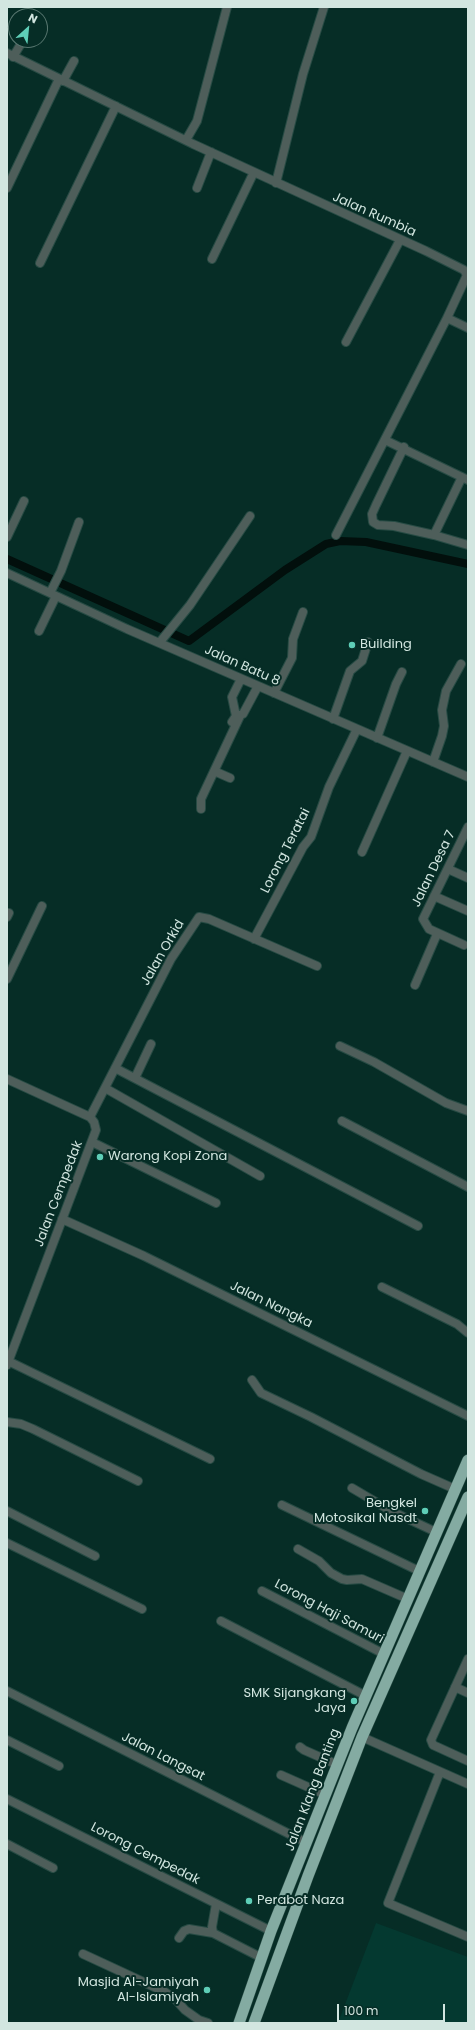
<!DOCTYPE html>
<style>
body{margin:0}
#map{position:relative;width:475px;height:2030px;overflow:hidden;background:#062d26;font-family:Poppins,sans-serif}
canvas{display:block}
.frame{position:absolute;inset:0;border:8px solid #d2e6e0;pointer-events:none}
.north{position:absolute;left:8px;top:8px;width:40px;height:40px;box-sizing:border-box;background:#062d26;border:1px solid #587770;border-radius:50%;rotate:27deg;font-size:11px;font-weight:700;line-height:16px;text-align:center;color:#d2e6e0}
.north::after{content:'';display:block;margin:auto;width:14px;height:18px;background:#5eceb7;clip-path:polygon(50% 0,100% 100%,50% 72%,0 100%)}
.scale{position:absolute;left:337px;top:2004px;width:108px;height:18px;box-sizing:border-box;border:2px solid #d2e6e0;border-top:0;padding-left:5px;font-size:12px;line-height:14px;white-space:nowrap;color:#d2e6e0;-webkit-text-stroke:3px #062d26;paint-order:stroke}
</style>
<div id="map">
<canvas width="475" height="2030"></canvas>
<div class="frame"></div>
<div class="north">N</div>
<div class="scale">100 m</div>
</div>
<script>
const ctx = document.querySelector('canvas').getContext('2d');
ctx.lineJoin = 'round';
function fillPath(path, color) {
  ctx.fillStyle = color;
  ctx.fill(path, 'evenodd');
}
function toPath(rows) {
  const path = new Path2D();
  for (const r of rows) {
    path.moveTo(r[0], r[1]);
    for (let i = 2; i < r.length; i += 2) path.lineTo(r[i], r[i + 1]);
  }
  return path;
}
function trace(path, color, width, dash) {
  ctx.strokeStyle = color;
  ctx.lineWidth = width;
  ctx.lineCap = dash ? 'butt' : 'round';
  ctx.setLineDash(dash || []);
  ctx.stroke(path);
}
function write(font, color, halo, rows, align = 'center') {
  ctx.font = font + ' Poppins,sans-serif';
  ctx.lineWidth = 4;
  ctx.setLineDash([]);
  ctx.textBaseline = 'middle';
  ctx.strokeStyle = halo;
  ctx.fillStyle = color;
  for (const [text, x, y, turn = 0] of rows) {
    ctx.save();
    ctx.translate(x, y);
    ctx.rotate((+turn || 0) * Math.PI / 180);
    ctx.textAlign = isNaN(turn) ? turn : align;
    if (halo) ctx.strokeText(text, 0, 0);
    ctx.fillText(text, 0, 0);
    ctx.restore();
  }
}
const built = toPath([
 [376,1923,468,1957,468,2023,338,2023]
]);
const canal = toPath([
 [7,559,189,641,285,570,326,544,340,541,366,542,468,564]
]);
const minor = toPath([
 [7,53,193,144,426,251,464,270,467,275,447,318,336,535],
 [13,57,22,42,27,40],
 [63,81,74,61],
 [186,140,197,121,227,7],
 [276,183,303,74,324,7],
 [7,188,59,79],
 [197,188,211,152],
 [212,259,254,172],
 [40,263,116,106],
 [447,318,468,328],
 [346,342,400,240],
 [385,440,468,480],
 [404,447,376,505,372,514,373,522,378,525,394,526,434,535,468,545],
 [434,535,462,477],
 [7,537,24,501],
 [7,573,127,629,468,777],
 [50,593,61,571,79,522],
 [39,631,56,596],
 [160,642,190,605,250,516],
 [274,693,292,658,293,639,303,612],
 [236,716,243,714,258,686],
 [333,719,350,671,362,661,368,642],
 [232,722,236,716,232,697,241,679],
 [377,738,396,684,402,672],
 [433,762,442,736,444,726,442,710,446,691,461,664],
 [214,771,230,778],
 [201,809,201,799,240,716],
 [362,852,407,751],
 [448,869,468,878],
 [434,896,468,911],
 [7,917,9,913],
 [254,939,303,847,311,837,329,787,357,729],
 [464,945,429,929,423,919,468,827],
 [7,979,42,906],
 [415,985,437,934],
 [340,1046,374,1062,446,1103,468,1111],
 [115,1068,418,1226],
 [135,1078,151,1044],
 [7,1079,90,1117,94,1122,96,1130,7,1365],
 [105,1088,260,1176],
 [90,1117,171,959,199,917,209,919,317,966],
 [342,1121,468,1187],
 [92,1142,216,1203],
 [62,1219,144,1256,468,1416],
 [382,1287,457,1324,468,1333],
 [8,1361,210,1459],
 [252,1380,261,1393,311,1417,421,1474,455,1489],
 [7,1422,21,1424,33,1429,138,1481],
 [352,1488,391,1511,436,1532],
 [282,1505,419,1571],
 [7,1511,95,1556],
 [7,1543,142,1609],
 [298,1549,319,1561,331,1573,342,1579,347,1580,362,1579,408,1599],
 [262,1591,384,1654],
 [221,1621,366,1696],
 [468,1659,431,1740,433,1745,468,1761],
 [455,1687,468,1693],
 [7,1691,307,1843],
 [362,1737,468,1784],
 [7,1740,59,1766],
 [300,1747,304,1750,338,1765],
 [440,1772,388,1903,468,1937],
 [281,1775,326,1795],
 [7,1799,271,1931],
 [7,1844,53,1868],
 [213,1933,212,1927,216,1904],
 [179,1938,184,1931,189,1929,213,1933,262,1958],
 [83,1954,165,1992,176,2000,185,2010,199,2020,208,2023]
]);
const highway = toPath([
 [239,2023,271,1931,352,1728,468,1460],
 [254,2023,308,1876,362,1737,468,1497]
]);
const markers = [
 [352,645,4,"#5eceb7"],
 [100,1157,4,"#5eceb7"],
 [425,1511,4,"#5eceb7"],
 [354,1701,4,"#5eceb7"],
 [249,1901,4,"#5eceb7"],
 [207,1990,4,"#5eceb7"]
];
const streetNames = [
 ["Jalan Rumbia",374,215,24],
 ["Jalan Batu 8",242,666,24],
 ["Lorong Teratai",286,851,-63],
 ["Jalan Desa 7",434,869,-64],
 ["Jalan Orkid",163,953,-60],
 ["Jalan Cempedak",59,1194,-69],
 ["Jalan Nangka",271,1305,26],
 ["Lorong Haji Samuri",329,1612,28],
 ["Jalan Langsat",163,1757,27],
 ["Jalan Klang Banting",313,1790,-69],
 ["Lorong Cempedak",145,1854,27]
];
const poiNames = [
 ["Building",360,645],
 ["Warong Kopi Zona",108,1157],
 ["Bengkel",417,1504,"right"],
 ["Motosikal Nasdt",417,1519,"right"],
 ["SMK Sijangkang",346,1694,"right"],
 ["Jaya",346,1709,"right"],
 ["Perabot Naza",257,1901],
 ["Masjid Al-Jamiyah",199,1983,"right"],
 ["Al-Islamiyah",199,1998,"right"]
];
fillPath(built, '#043930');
trace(canal, '#020f0c', 8);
trace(minor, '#274b44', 10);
trace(highway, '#274b44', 12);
trace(minor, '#4e5e5a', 8);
trace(highway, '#84aba2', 11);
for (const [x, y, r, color] of markers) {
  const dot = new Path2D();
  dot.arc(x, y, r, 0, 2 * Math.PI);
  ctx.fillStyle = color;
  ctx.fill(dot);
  trace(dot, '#062d26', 1.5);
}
write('13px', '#d2e6e0', '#062d26', streetNames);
write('13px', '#d2e6e0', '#062d26', poiNames, 'left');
</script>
